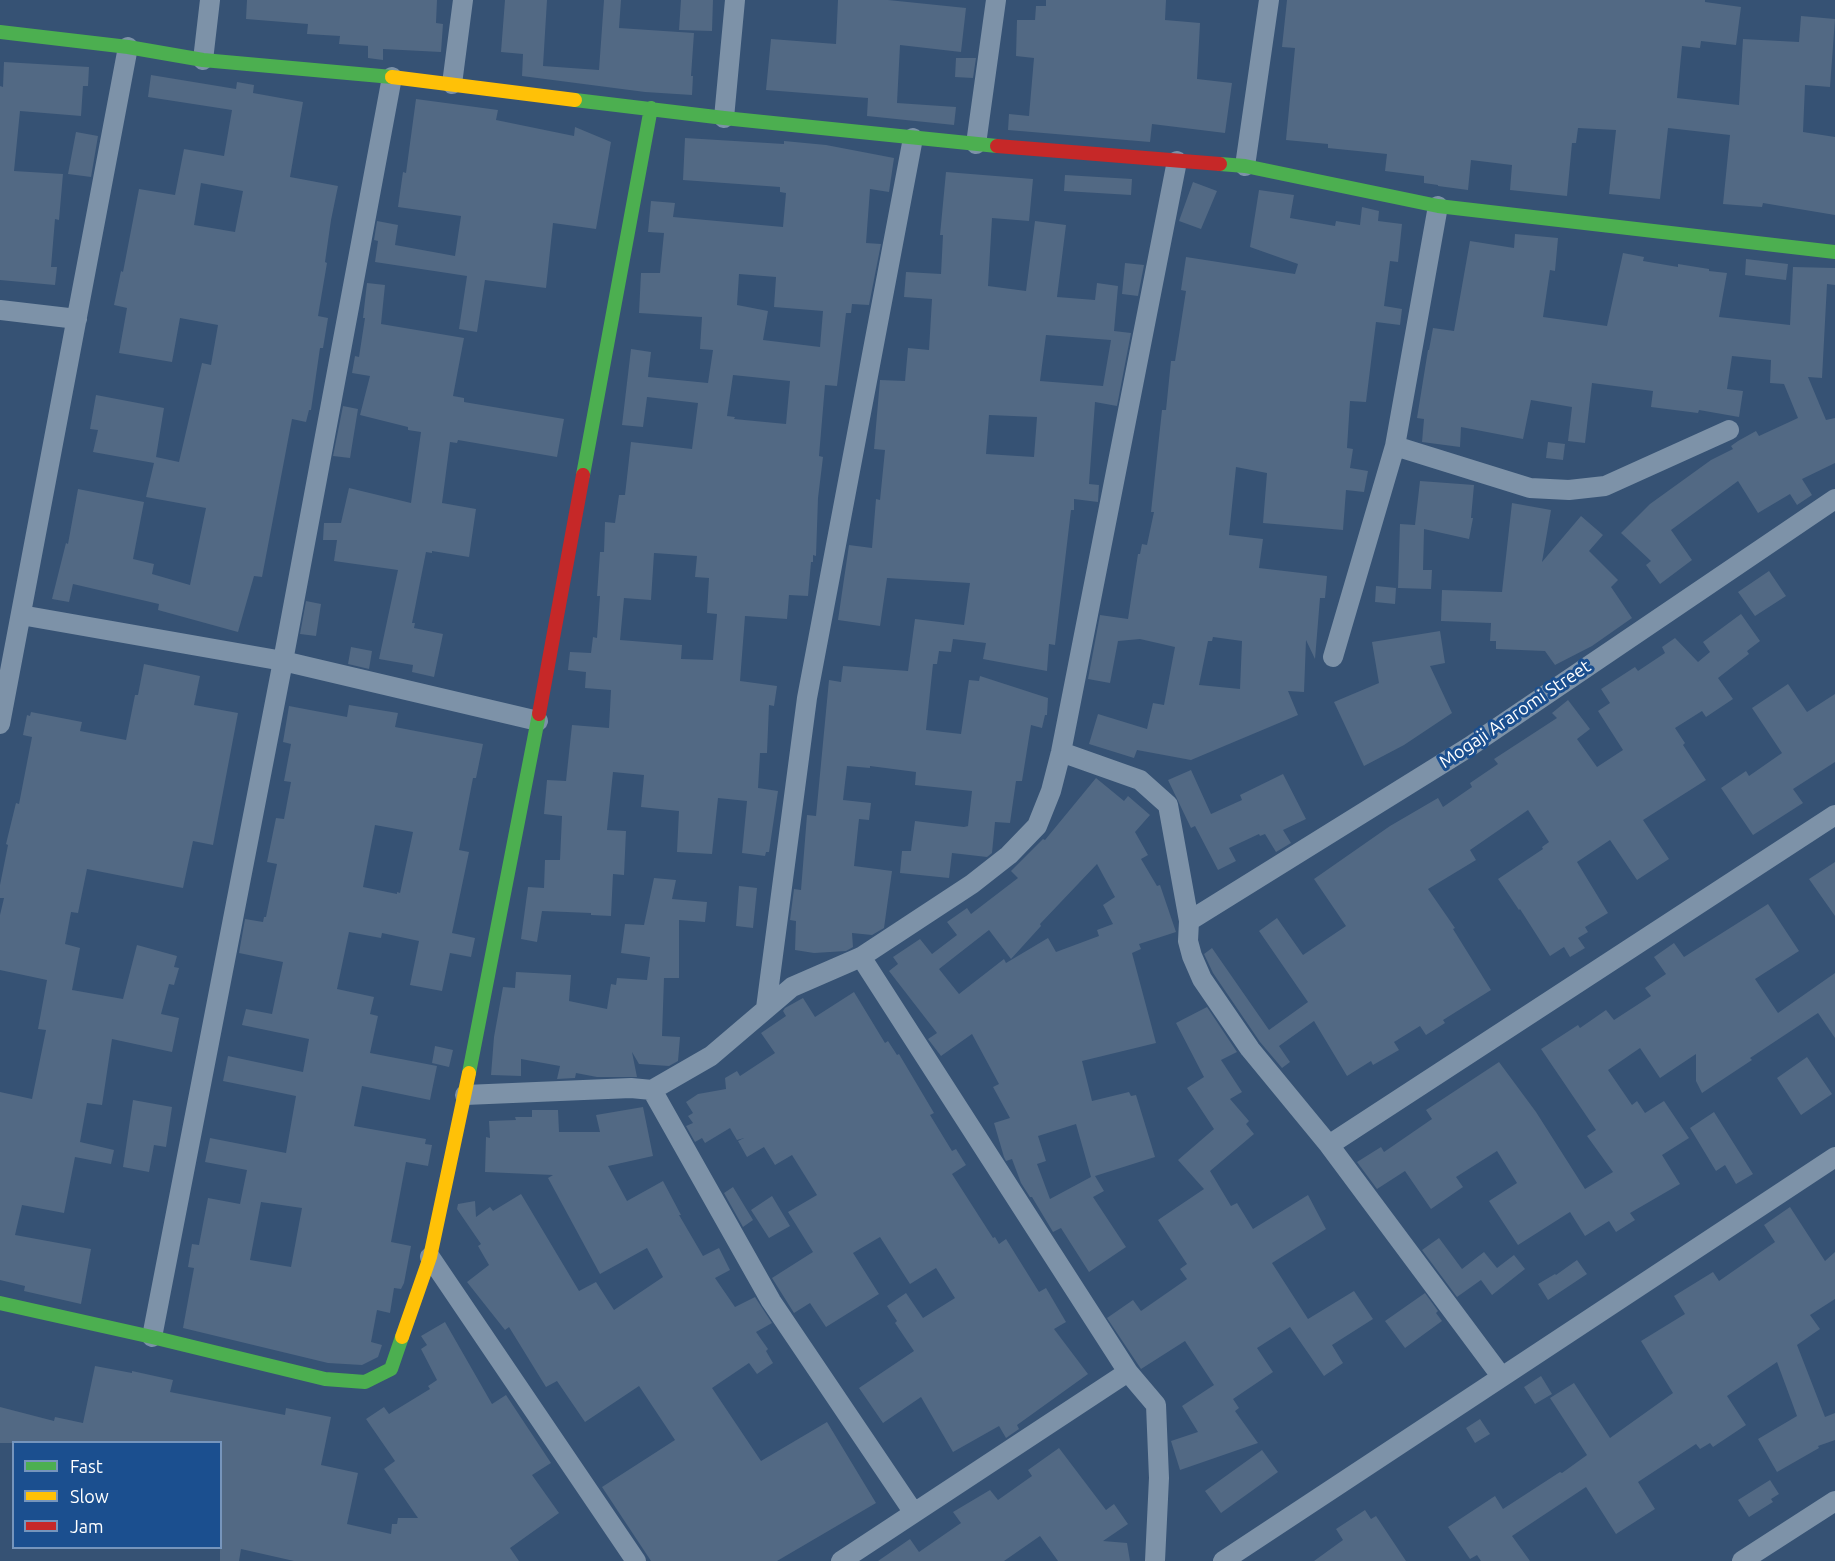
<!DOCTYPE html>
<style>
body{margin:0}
#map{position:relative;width:1835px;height:1561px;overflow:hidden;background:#365274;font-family:Ubuntu,sans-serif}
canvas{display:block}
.legend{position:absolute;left:12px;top:1441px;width:210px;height:108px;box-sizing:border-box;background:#1b4f8f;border:2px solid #7695bc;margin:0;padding:8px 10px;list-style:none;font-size:18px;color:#fff}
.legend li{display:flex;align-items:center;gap:12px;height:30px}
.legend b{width:30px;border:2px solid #7695bc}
</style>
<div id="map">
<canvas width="1835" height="1561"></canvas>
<ul class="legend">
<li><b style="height:8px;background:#4caf50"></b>Fast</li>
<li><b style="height:8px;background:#ffc107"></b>Slow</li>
<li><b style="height:8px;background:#c62828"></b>Jam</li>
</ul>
</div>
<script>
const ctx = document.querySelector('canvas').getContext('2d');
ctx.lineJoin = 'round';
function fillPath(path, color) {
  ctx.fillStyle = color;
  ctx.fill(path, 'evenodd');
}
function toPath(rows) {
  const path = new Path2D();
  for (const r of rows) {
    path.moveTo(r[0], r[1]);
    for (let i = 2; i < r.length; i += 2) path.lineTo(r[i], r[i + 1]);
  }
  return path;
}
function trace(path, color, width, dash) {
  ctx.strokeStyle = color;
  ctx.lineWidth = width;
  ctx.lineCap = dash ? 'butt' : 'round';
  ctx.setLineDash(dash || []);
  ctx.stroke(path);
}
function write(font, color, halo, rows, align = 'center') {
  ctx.font = font + ' Ubuntu,sans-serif';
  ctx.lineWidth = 6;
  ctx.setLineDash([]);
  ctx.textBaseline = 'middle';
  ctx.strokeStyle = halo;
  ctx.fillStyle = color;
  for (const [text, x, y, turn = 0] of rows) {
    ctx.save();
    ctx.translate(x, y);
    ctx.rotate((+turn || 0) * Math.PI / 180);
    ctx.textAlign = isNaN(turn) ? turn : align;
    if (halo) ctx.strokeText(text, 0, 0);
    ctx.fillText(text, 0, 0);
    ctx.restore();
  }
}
const building = toPath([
 [247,0,437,0,436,23,443,24,441,52,383,49,383,60,368,58,368,46,339,44,340,36,307,34,308,24,246,19],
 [505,0,547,0,543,66,599,70,604,0,621,0,619,28,694,33,691,76,693,76,692,95,645,92,522,76,523,54,501,52],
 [681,0,713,0,712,31,679,30],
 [838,0,888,0,966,8,961,52,900,45,897,103,956,107,954,125,867,116,868,98,766,90,771,39,836,44],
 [1046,0,1166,0,1165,20,1200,23,1197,79,1232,83,1225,133,1152,124,1150,142,1008,130,1009,114,1029,116,1034,58,1016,56,1017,20,1035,20,1036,6,1046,6],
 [1287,0,1705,0,1705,2,1741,7,1736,45,1701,41,1700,48,1682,46,1677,98,1739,105,1743,39,1799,42,1801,16,1835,19,1830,87,1805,85,1803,132,1835,137,1835,215,1763,203,1762,207,1723,204,1730,135,1668,128,1660,199,1609,194,1616,130,1578,128,1576,143,1572,143,1567,196,1510,190,1512,165,1471,160,1468,190,1438,186,1438,185,1424,183,1424,176,1385,171,1387,154,1328,148,1328,144,1286,140,1295,48,1282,47],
 [956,58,976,58,973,78,955,77],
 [4,62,89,67,88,86,83,86,81,116,20,111,14,171,63,174,59,220,55,219,51,267,57,267,55,285,0,280,0,86,3,87],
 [151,75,236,89,237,82,254,85,253,93,303,102,290,177,338,186,331,220,325,262,327,263,318,316,328,318,323,348,320,348,311,410,309,410,306,422,292,419,262,577,254,576,238,632,158,610,159,604,73,584,69,602,52,599,66,543,68,544,78,489,144,502,133,559,154,564,152,574,190,585,206,508,146,497,154,463,93,452,98,430,90,429,96,395,164,408,156,457,179,462,202,363,211,365,218,325,180,318,172,362,119,353,127,308,114,305,121,271,123,272,139,189,175,195,184,149,224,156,232,110,148,97],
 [201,183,243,191,235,232,194,225],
 [416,99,498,110,496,120,574,136,575,127,611,142,596,229,553,223,546,288,485,280,477,332,459,329,467,276,375,262,378,241,374,240,377,221,398,225,395,245,455,256,461,216,398,207,403,172,406,173],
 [76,132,98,136,91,177,68,174],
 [685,138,784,144,784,141,826,145,894,158,889,192,870,189,866,243,881,244,869,305,852,304,851,313,846,313,837,386,825,385,819,456,823,457,818,498,816,556,813,555,813,562,811,562,808,596,789,595,787,619,745,616,740,681,777,686,774,706,769,705,767,753,760,753,758,788,778,791,769,852,766,852,765,856,742,853,747,801,718,798,712,854,677,852,679,811,641,807,644,775,613,772,607,830,626,831,624,875,613,874,611,916,591,915,591,913,542,911,537,942,521,939,528,887,544,888,545,860,560,860,562,816,544,814,547,780,566,781,572,725,609,728,611,690,585,688,586,672,568,670,570,652,591,653,593,637,597,638,600,596,597,596,600,552,604,552,605,522,615,523,619,495,625,495,631,442,692,449,698,403,647,397,643,427,622,425,631,349,651,352,648,377,708,383,713,350,700,349,702,317,639,313,641,273,660,273,664,233,648,232,651,201,675,203,673,217,783,227,786,193,780,192,780,187,683,180],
 [739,274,776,277,774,307,823,311,820,347,763,340,768,311,737,305],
 [733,375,790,381,786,424,734,419,735,417,727,416],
 [654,553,697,556,695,577,709,578,707,613,717,614,713,660,681,659,682,645,620,640,624,598,651,600],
 [946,172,1033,179,1029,221,992,218,988,286,1026,291,1035,221,1066,225,1057,297,1095,300,1097,283,1118,286,1114,331,1131,333,1117,406,1095,402,1089,484,1099,485,1098,502,1074,499,1074,510,1071,510,1055,645,1049,644,1047,671,983,659,986,643,953,639,951,652,939,651,937,664,933,664,926,730,961,734,969,680,979,681,980,676,1048,698,1047,715,1045,715,1042,728,1031,725,1022,781,1016,781,1010,823,995,822,992,853,987,857,952,853,949,878,900,873,902,851,911,851,915,821,964,827,968,826,972,791,915,785,916,772,870,766,870,768,847,766,843,800,871,803,869,820,859,819,854,866,892,871,884,928,872,935,852,933,853,947,846,951,814,953,795,950,796,921,790,920,794,889,801,890,807,815,816,816,829,680,841,682,843,666,908,671,915,619,964,625,970,583,887,578,880,626,838,620,849,545,872,548,876,499,880,500,885,450,874,449,880,380,905,381,908,348,929,350,932,299,904,297,906,272,941,274,943,235,940,235],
 [1046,335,1111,340,1103,386,1040,381],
 [989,415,1037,417,1034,457,986,454],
 [1065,175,1132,179,1131,195,1064,191],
 [1193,182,1217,191,1201,229,1179,221],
 [1259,190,1294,195,1290,218,1335,226,1336,221,1360,225,1362,207,1379,211,1378,221,1402,224,1398,262,1390,261,1384,306,1402,309,1400,325,1376,322,1366,402,1350,401,1347,448,1353,449,1350,468,1368,471,1364,492,1346,490,1343,530,1263,523,1267,473,1236,467,1229,535,1263,539,1259,568,1327,576,1325,598,1320,598,1315,659,1306,640,1304,692,1288,691,1298,715,1191,760,1137,750,1134,758,1089,744,1098,714,1147,729,1153,703,1164,705,1175,647,1140,639,1118,641,1110,683,1088,679,1100,615,1128,619,1138,554,1140,554,1142,544,1147,545,1154,512,1151,512,1162,410,1166,410,1171,361,1175,361,1186,291,1181,290,1186,257,1295,274,1298,264,1250,247],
 [1213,637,1242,641,1240,689,1199,685,1208,641,1212,641],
 [1515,234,1558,238,1555,271,1550,270,1543,317,1607,326,1623,253,1644,257,1643,261,1678,267,1678,264,1709,269,1709,271,1727,273,1719,317,1790,325,1793,267,1835,268,1835,285,1827,284,1822,378,1808,377,1826,420,1835,418,1835,463,1802,479,1812,495,1797,505,1790,494,1758,513,1738,481,1671,530,1692,560,1660,584,1646,565,1651,561,1621,533,1650,504,1711,460,1733,449,1731,446,1738,441,1756,431,1759,436,1798,418,1784,384,1770,383,1771,360,1732,356,1727,389,1743,391,1739,417,1699,410,1698,413,1651,407,1653,391,1592,383,1585,443,1568,441,1572,407,1531,400,1523,439,1461,427,1460,447,1422,442,1424,419,1417,418,1428,350,1429,350,1433,328,1454,331,1470,241,1514,248],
 [1746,259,1788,264,1786,280,1745,275],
 [1125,263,1144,265,1138,296,1122,294],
 [367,283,385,285,381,324,464,338,453,396,464,398,464,402,564,419,557,457,458,440,457,443,450,442,442,503,476,509,469,557,432,551,432,553,426,552,412,623,415,623,414,628,443,634,434,677,412,672,413,665,379,659,398,570,334,561,337,540,323,540,324,523,341,523,349,488,411,503,421,432,408,430,408,427,360,415,370,376,352,373,355,356,359,357,365,318,363,318],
 [343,406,358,409,350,458,333,456],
 [1548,442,1565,444,1563,460,1546,458],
 [1420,481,1474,485,1471,518,1473,518,1469,539,1424,529,1423,570,1432,570,1431,589,1398,588,1400,524,1415,525],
 [1512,503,1551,510,1542,562,1581,516,1603,535,1589,551,1618,580,1611,587,1632,618,1592,646,1555,665,1545,651,1496,649,1496,641,1490,641,1491,623,1441,621,1442,590,1502,592],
 [1769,571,1786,596,1755,616,1738,592],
 [1376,586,1396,588,1395,604,1375,602],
 [306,601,321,604,316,636,300,634],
 [1741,614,1760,641,1747,651,1749,654,1718,678,1733,699,1706,717,1702,711,1675,728,1685,743,1683,745,1706,780,1643,820,1669,859,1637,880,1610,840,1577,862,1608,913,1585,927,1588,932,1578,938,1585,948,1570,957,1564,947,1550,956,1520,909,1519,910,1498,879,1543,849,1542,847,1549,842,1528,810,1470,850,1476,860,1428,889,1455,928,1453,929,1491,990,1443,1020,1445,1023,1426,1035,1420,1026,1394,1042,1399,1050,1373,1065,1371,1061,1347,1076,1314,1021,1279,1046,1290,1062,1282,1068,1260,1042,1213,973,1204,954,1212,948,1269,1030,1308,1002,1259,931,1277,918,1303,955,1346,926,1314,879,1390,826,1438,798,1443,807,1472,787,1470,783,1498,764,1494,759,1557,718,1552,713,1568,700,1590,729,1577,739,1597,767,1623,750,1598,711,1610,703,1601,689,1635,667,1638,671,1665,653,1662,647,1675,638,1698,662,1710,652,1703,642],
 [1440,631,1445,663,1430,666,1452,713,1404,745,1364,766,1334,702,1379,683,1372,642],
 [351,647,372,651,369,669,348,664],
 [144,664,200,676,194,705,238,713,213,845,193,841,183,888,87,869,78,913,71,912,65,944,80,948,72,990,123,999,137,945,177,956,174,967,179,968,174,985,169,984,161,1014,179,1018,172,1052,112,1039,102,1105,87,1103,80,1142,114,1150,111,1164,75,1157,64,1213,22,1205,15,1235,91,1249,81,1304,24,1291,25,1286,0,1280,0,1092,32,1099,46,1030,38,1029,47,980,0,970,0,915,4,898,0,898,0,885,8,845,6,844,16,803,19,804,32,737,23,735,27,715,30,716,31,712,82,722,80,731,126,740,135,695,138,695],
 [1788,684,1807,712,1835,694,1835,762,1793,789,1803,803,1753,835,1721,788,1746,771,1749,776,1782,753,1752,708],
 [349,705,398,713,395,727,483,744,476,778,473,778,459,850,469,852,452,933,475,938,471,957,450,953,442,991,410,985,419,941,382,933,381,938,349,932,337,989,374,997,370,1014,378,1016,370,1053,437,1066,430,1100,362,1086,354,1126,426,1139,425,1144,432,1145,428,1166,406,1162,391,1242,411,1246,404,1283,401,1289,394,1288,390,1313,377,1310,371,1342,382,1345,378,1357,362,1365,328,1363,183,1328,194,1268,188,1267,192,1244,199,1245,208,1198,240,1204,247,1170,205,1162,210,1138,286,1153,296,1096,223,1081,228,1056,303,1072,309,1039,242,1025,246,1009,272,1014,283,962,239,953,245,919,263,922,264,917,266,917,277,864,267,862,276,818,284,819,291,782,284,781,291,744,283,742,289,706,347,717],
 [375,825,413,832,400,893,397,892,397,894,363,887],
 [261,1202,302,1208,291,1267,250,1260],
 [1191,770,1211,814,1242,800,1240,795,1283,774,1306,819,1283,830,1291,843,1276,852,1265,834,1260,836,1259,834,1229,848,1236,861,1218,870,1195,826,1191,828,1168,780],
 [1096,778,1124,801,1128,796,1150,815,1135,832,1148,855,1141,859,1157,886,1160,885,1176,932,1139,944,1141,949,1132,953,1156,1043,1082,1061,1092,1101,1129,1092,1131,1096,1136,1095,1155,1157,1095,1176,1104,1191,1093,1197,1126,1247,1089,1272,1061,1228,1053,1232,1032,1197,1030,1197,1021,1183,1012,1159,1006,1161,1004,1157,994,1123,1010,1118,993,1087,999,1084,972,1034,941,1056,928,1039,937,1033,889,971,898,964,893,957,920,939,932,954,957,935,947,922,967,908,971,914,1018,878,1011,871,1043,839,1045,840],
 [1097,864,1115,897,1103,905,1113,924,1097,930,1099,936,1056,952,1048,938,1006,963,1004,959,959,994,939,969,989,930,1011,959,1041,926,1040,924],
 [1076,1124,1091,1177,1050,1199,1037,1164,1046,1161,1038,1136],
 [1835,862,1835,916,1809,879],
 [654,878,676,880,672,899,707,902,705,922,679,920,679,978,664,978,662,1036,680,1037,678,1061,669,1066,639,1064,632,1052,637,1077,597,1077,576,1073,575,1078,557,1079,560,1066,521,1059,521,1076,491,1075,494,1037,503,987,515,988,516,972,571,975,569,1001,607,1009,611,984,616,985,617,978,647,980,650,957,621,953,625,924,644,925],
 [739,886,757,888,753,928,736,926],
 [1768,904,1799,951,1755,979,1778,1013,1835,973,1835,1038,1818,1013,1750,1058,1752,1060,1702,1093,1696,1081,1696,1054,1660,1078,1640,1048,1608,1070,1632,1105,1637,1101,1645,1113,1664,1101,1689,1138,1662,1155,1680,1184,1630,1213,1635,1220,1616,1232,1609,1221,1585,1236,1570,1212,1518,1245,1489,1201,1517,1183,1497,1151,1456,1177,1463,1187,1431,1209,1405,1171,1377,1189,1357,1162,1381,1147,1384,1152,1432,1119,1426,1110,1499,1062,1536,1112,1585,1189,1613,1172,1587,1136,1596,1130,1541,1049,1578,1025,1580,1028,1606,1010,1614,1020,1651,996,1645,988,1666,974,1654,957,1674,943,1684,957],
 [854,992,885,1043,888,1041,897,1055,899,1054,934,1113,930,1115,952,1151,956,1149,966,1165,952,1174,993,1238,995,1237,999,1244,1006,1239,1039,1292,1046,1288,1066,1322,1054,1329,1088,1374,1017,1425,1019,1429,1006,1438,999,1426,953,1452,921,1397,883,1423,859,1388,914,1351,895,1323,897,1321,887,1306,906,1293,923,1318,955,1298,936,1268,910,1284,880,1237,853,1253,879,1294,826,1327,810,1303,794,1313,772,1278,813,1252,788,1212,817,1195,792,1155,775,1165,764,1147,747,1157,738,1141,744,1138,737,1140,730,1128,705,1143,702,1138,695,1142,686,1126,693,1123,688,1116,693,1113,686,1102,698,1094,726,1089,725,1078,737,1071,740,1076,775,1053,761,1033,786,1016,783,1011,785,1008,803,998,815,1017],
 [1207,1007,1237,1052,1221,1060,1242,1092,1230,1099,1249,1121,1246,1124,1254,1134,1210,1171,1231,1206,1237,1203,1253,1229,1308,1195,1326,1229,1272,1263,1308,1319,1354,1291,1373,1319,1332,1345,1343,1363,1324,1376,1290,1327,1257,1348,1273,1372,1233,1399,1239,1408,1235,1411,1258,1443,1180,1470,1171,1441,1198,1432,1182,1406,1214,1385,1185,1341,1141,1369,1107,1318,1133,1300,1141,1311,1187,1279,1180,1269,1187,1264,1158,1220,1204,1189,1178,1160,1214,1129,1187,1088,1204,1077,1176,1023],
 [435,1046,453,1050,449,1067,432,1063],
 [1807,1057,1832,1094,1801,1115,1777,1078],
 [133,1100,172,1107,166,1147,154,1145,149,1172,123,1167],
 [643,1107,653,1156,608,1166,627,1201,663,1181,681,1215,679,1215,703,1256,719,1248,730,1270,715,1278,735,1307,755,1297,772,1323,756,1332,768,1349,766,1351,773,1363,757,1374,749,1363,712,1388,761,1461,827,1422,876,1503,777,1561,651,1561,602,1487,675,1440,639,1386,585,1422,557,1381,546,1387,509,1327,505,1330,467,1282,489,1265,478,1246,481,1244,457,1209,458,1204,475,1201,476,1217,490,1207,493,1211,521,1194,579,1291,596,1282,614,1310,663,1277,647,1248,600,1274,548,1178,553,1175,485,1172,486,1137,490,1138,489,1121,516,1120,515,1117,532,1117,532,1110,558,1110,559,1132,600,1132,596,1115],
 [1714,1112,1753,1174,1736,1184,1725,1165,1716,1171,1690,1128],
 [733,1187,753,1220,743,1227,724,1193],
 [772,1196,790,1226,769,1238,751,1210],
 [1790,1207,1825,1261,1835,1252,1835,1299,1810,1315,1820,1329,1797,1345,1825,1417,1835,1413,1835,1440,1818,1446,1819,1448,1777,1472,1758,1439,1797,1416,1777,1362,1727,1396,1746,1425,1713,1447,1710,1443,1700,1449,1696,1444,1638,1482,1655,1509,1616,1534,1586,1487,1512,1536,1530,1561,1481,1561,1477,1555,1470,1559,1448,1527,1495,1496,1503,1509,1560,1472,1562,1473,1587,1455,1550,1398,1574,1383,1610,1438,1673,1393,1641,1341,1685,1314,1674,1296,1713,1272,1719,1281,1775,1242,1764,1225],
 [1439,1238,1462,1269,1484,1252,1497,1268,1514,1255,1525,1269,1492,1295,1481,1280,1457,1297,1422,1250],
 [1577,1260,1587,1274,1548,1300,1538,1284,1555,1274,1556,1275],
 [1425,1293,1438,1311,1436,1313,1442,1321,1405,1348,1385,1321],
 [445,1322,492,1404,506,1395,551,1463,532,1475,559,1513,510,1548,519,1561,294,1561,241,1549,239,1561,220,1561,220,1443,0,1443,0,1407,54,1421,55,1417,83,1423,95,1366,132,1373,132,1371,173,1380,170,1392,285,1415,286,1408,331,1417,321,1465,358,1473,347,1524,391,1534,392,1524,397,1524,398,1518,418,1518,384,1469,395,1461,366,1419,384,1407,389,1414,430,1389,428,1386,437,1380,421,1349,427,1345,421,1336],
 [1541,1376,1552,1394,1535,1404,1524,1387],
 [1480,1419,1490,1434,1475,1443,1466,1428],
 [1059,1448,1106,1510,1114,1504,1128,1524,1103,1541,1127,1543,1130,1561,1058,1561,1040,1536,1004,1561,878,1561,910,1539,919,1552,961,1523,953,1512,990,1490,998,1500,1032,1476,1028,1470],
 [1262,1450,1278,1472,1221,1513,1205,1491],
 [1770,1480,1779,1494,1771,1499,1773,1502,1749,1517,1738,1500],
 [1365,1510,1371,1519,1376,1516,1406,1561,1314,1561,1343,1540,1336,1529]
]);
const street = toPath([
 [203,60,210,0],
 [452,84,463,0],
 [724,118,735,0],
 [976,144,996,0],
 [1245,166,1269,0],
 [0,310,77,319],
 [1395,446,1530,488,1569,490,1605,486,1729,430],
 [21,615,283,661,538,721],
 [1333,657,1395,446,1438,206],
 [0,724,128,47],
 [1061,752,1140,780,1168,805,1189,921,1188,941,1192,956,1202,979,1250,1049,1329,1145,1501,1376],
 [1189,921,1469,747,1835,499],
 [861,957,1128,1372,1156,1405,1159,1478,1155,1561],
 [766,1008,807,698,913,138],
 [652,1090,771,1301,914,1513],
 [465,1095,631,1088,652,1090,711,1056,792,987,861,957,972,884,1009,855,1037,826,1051,791,1061,752,1177,161],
 [1329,1145,1835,815],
 [430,1257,636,1561],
 [152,1337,283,661,392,77],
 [841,1561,1128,1372],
 [1223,1561,1835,1157],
 [1742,1561,1835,1501]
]);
const fast = toPath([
 [0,32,128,47,203,60,392,77],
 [575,100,724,118,997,146],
 [1220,164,1245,166,1438,206,1835,252],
 [583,475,651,108],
 [469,1073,539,714],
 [0,1303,152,1337,325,1379,365,1382,391,1369,402,1337]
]);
const slow = toPath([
 [392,77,575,100],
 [402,1337,430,1257,469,1073]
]);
const jam = toPath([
 [997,146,1220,164],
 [539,714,583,475]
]);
const streetNames = [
 ["Mogaji Araromi Street",1515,714,-34]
];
fillPath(building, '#526984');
trace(street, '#7d92a8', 20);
trace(fast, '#4caf50', 14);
trace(slow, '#ffc107', 14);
trace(jam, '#c62828', 14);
write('18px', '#fff', '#1b4f8f', streetNames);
</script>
